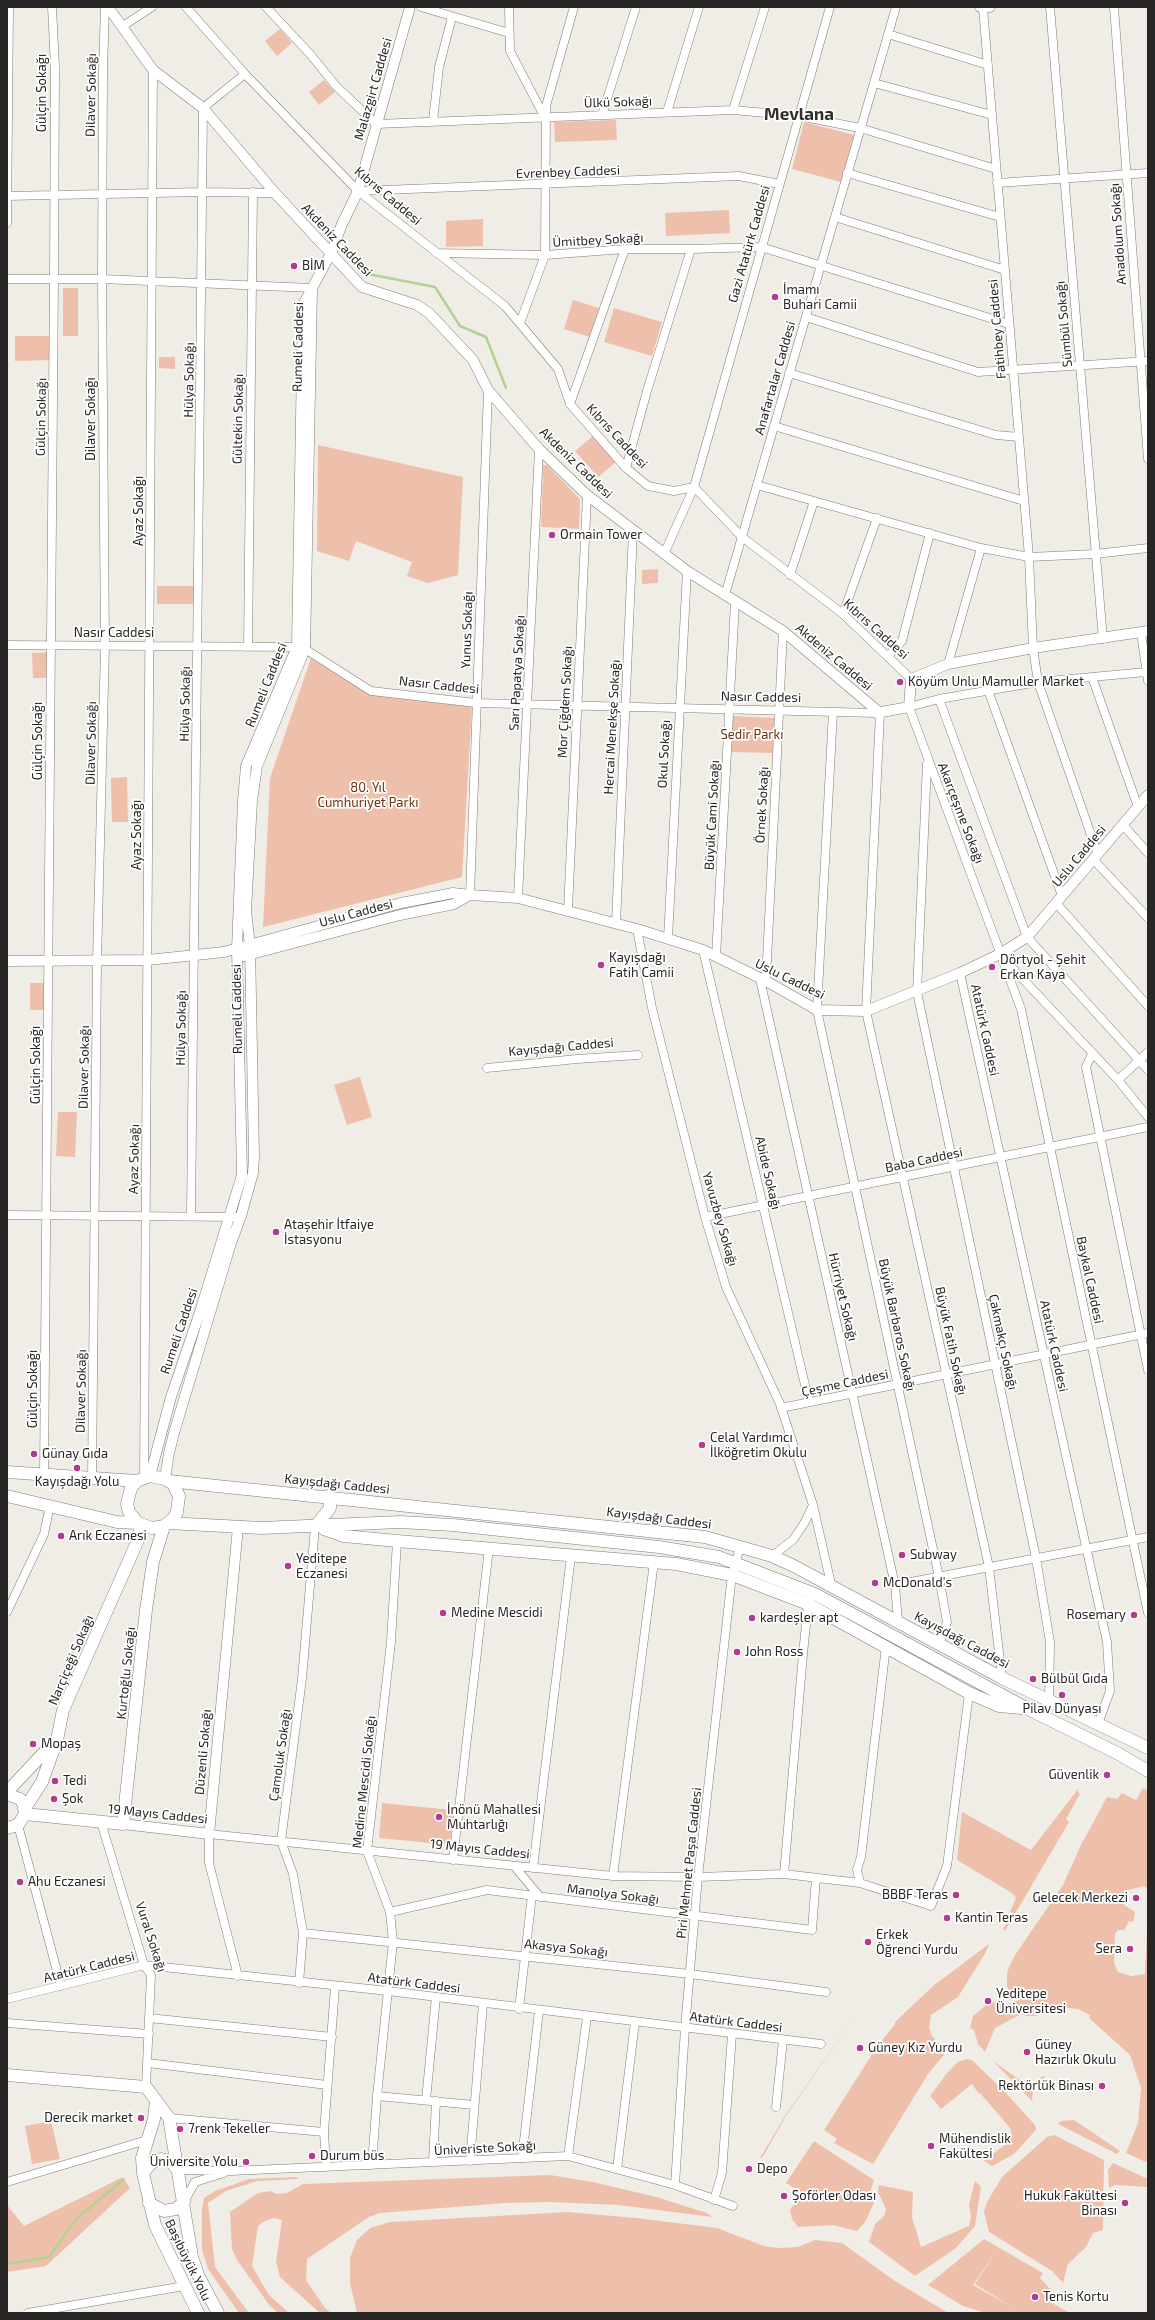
<!DOCTYPE html>
<meta charset="utf-8">
<style>
body{margin:0}
#map{position:relative;width:1155px;height:2320px;overflow:hidden;background:#f0ede6;font-family:"Exo 2",sans-serif}
canvas{display:block}
.frame{position:absolute;inset:0;border:8px solid #272624;pointer-events:none}
</style>
<div id="map">
<canvas width="1155" height="2320"></canvas>
<div class="frame"></div>
</div>
<script>
const ctx = document.querySelector('canvas').getContext('2d');
ctx.lineJoin = 'round';
function fillPath(path, color) {
  ctx.fillStyle = color;
  ctx.fill(path, 'evenodd');
}
function toPath(rows) {
  const path = new Path2D();
  for (const r of rows) {
    path.moveTo(r[0], r[1]);
    for (let i = 2; i < r.length; i += 2) path.lineTo(r[i], r[i + 1]);
  }
  return path;
}
function trace(path, color, width, dash) {
  ctx.strokeStyle = color;
  ctx.lineWidth = width;
  ctx.lineCap = dash ? 'butt' : 'round';
  ctx.setLineDash(dash || []);
  ctx.stroke(path);
}
function write(font, color, halo, rows, align = 'center') {
  ctx.font = font + ' "Exo 2",sans-serif';
  ctx.lineWidth = 3.5;
  ctx.setLineDash([]);
  ctx.textBaseline = 'middle';
  ctx.strokeStyle = halo;
  ctx.fillStyle = color;
  for (const [text, x, y, turn = 0] of rows) {
    ctx.save();
    ctx.translate(x, y);
    ctx.rotate((+turn || 0) * Math.PI / 180);
    ctx.textAlign = isNaN(turn) ? turn : align;
    if (halo) ctx.strokeText(text, 0, 0);
    ctx.fillText(text, 0, 0);
    ctx.restore();
  }
}
const green = toPath([
 [280,29,292,43,277,56,265,41],
 [324,80,335,92,319,105,309,92],
 [616,120,617,140,555,142,554,122],
 [804,122,854,135,841,182,792,169],
 [729,210,730,233,666,236,665,213],
 [483,219,483,246,446,247,446,221],
 [63,288,78,288,78,336,63,336],
 [573,300,599,308,590,337,564,329],
 [614,308,662,322,652,356,604,342],
 [15,336,53,336,54,360,15,361],
 [159,357,175,357,175,369,159,368],
 [593,436,616,462,598,477,575,451],
 [318,445,463,477,458,575,428,583,407,576,412,562,356,541,349,561,317,551],
 [543,465,547,465,580,499,579,529,541,527],
 [658,569,658,583,642,584,642,570],
 [157,586,195,586,195,604,157,604],
 [51,652,52,678,33,678,32,653],
 [311,658,369,694,472,706,462,877,263,927,270,778],
 [731,716,775,718,773,753,730,752],
 [127,777,128,822,112,822,111,778],
 [30,983,45,983,45,1010,30,1010],
 [360,1077,372,1117,347,1125,334,1085],
 [58,1112,77,1112,75,1157,56,1156],
 [1079,1788,1078,1792,1080,1794,1066,1819,1069,1822,1005,1931,1003,1929,1013,1913,1010,1912,1016,1898,1012,1893,957,1860,962,1812,1031,1850],
 [1143,1788,1148,1791,1148,1889,1144,1886,1124,1891,1124,1905,1135,1912,1133,1922,1129,1921,1124,1930,1118,1930,1115,1934,1114,1963,1118,1972,1131,1976,1145,1974,1148,1905,1148,2163,1126,2153,1138,2123,1141,2088,1130,2055,1089,2018,1090,2015,1078,2009,1055,2006,1047,2007,1036,2016,1026,2016,1021,2014,995,2028,985,2052,978,2044,974,2030,970,2028,973,2016,986,2005,995,2002,1005,2005,1019,2000,1007,1987,1007,1974,1009,1967,1015,1955,1063,1885,1081,1845,1107,1797,1117,1799,1122,1793,1136,1800],
 [382,1803,453,1810,450,1845,379,1838],
 [989,1944,986,1952,958,1997,931,2015,929,2027,932,2036,940,2045,949,2047,948,2050,928,2074,873,2164,834,2143,837,2139,824,2130,876,2048,895,2024,895,2022,933,1986],
 [854,2017,786,2116,762,2158,760,2158,785,2116],
 [966,2059,972,2060,1005,2092,1035,2125,1036,2130,1014,2154,992,2166,984,2161,1007,2143,1006,2141,1012,2135,1010,2128,980,2093,979,2094,972,2084,941,2109,930,2096,947,2073,958,2062],
 [993,2061,1028,2086,1043,2076,1045,2077,1033,2089,1032,2101],
 [1074,2120,1120,2151,1117,2154,1058,2124,1061,2121],
 [51,2121,60,2159,32,2164,25,2126],
 [1054,2135,1104,2160,1103,2230,1093,2233,1086,2247,1068,2264,1063,2283,1052,2271,989,2232,984,2212,987,2202,1002,2177,1047,2137],
 [814,2141,874,2180,871,2190,874,2203,865,2222,857,2231,833,2225,798,2227,792,2219,790,2210,802,2193,786,2183],
 [1113,2163,1148,2179,1148,2187,1115,2185,1109,2188,1108,2170],
 [550,2175,593,2182,656,2197,707,2213,712,2217,619,2205,549,2202,505,2203,380,2213,369,2217,307,2259,306,2280,325,2308,331,2313,320,2313,280,2277,276,2262,282,2220,274,2218,263,2222,258,2226,252,2266,269,2295,289,2313,278,2313,270,2306,237,2260,232,2249,230,2212,258,2193,270,2191,277,2194,287,2193,303,2184],
 [123,2177,130,2188,46,2266,7,2272,7,2205,24,2226],
 [297,2177,298,2179,257,2181,226,2191,208,2203,215,2267,249,2313,239,2313,208,2269,202,2249,202,2210,204,2198,215,2191,249,2179],
 [975,2181,981,2187,975,2226,956,2248,915,2276,869,2242,875,2224,884,2216,886,2209,878,2192,879,2185,913,2192,912,2217,921,2247,969,2226,971,2217,969,2205],
 [568,2212,636,2218,717,2228,764,2246,778,2248,798,2247,815,2240,842,2243,895,2281,948,2313,357,2313,350,2283,350,2258,357,2240,370,2228,390,2222],
 [984,2239,1043,2273,1040,2278,1052,2291,1050,2302,1070,2313,986,2313,963,2306,928,2285],
 [997,2250,975,2284,1012,2307,973,2285]
]);
const stream = toPath([
 [368,274,435,287,460,326,486,337,506,388],
 [7,2264,49,2257,76,2219,123,2180]
]);
const minor = toPath([
 [186,7,245,74,358,191,505,306,558,369,570,404,626,468,648,486,674,491,694,487,742,537,843,614,911,679],
 [266,7,310,54,336,86,376,124,733,110,799,116,860,128,996,169],
 [421,7,509,33],
 [509,7,510,51,544,116],
 [1050,7,1103,639],
 [1114,7,1148,459],
 [983,8,1029,557,1033,648,1038,682,1098,855],
 [123,26,152,7],
 [888,34,988,65],
 [874,83,992,115],
 [733,110,765,7],
 [667,112,699,7],
 [602,115,636,7],
 [433,121,439,67,452,17],
 [847,173,1000,217],
 [997,183,1148,173],
 [358,191,739,176,779,184],
 [7,196,203,192,275,193],
 [835,217,1005,270],
 [7,223,9,7],
 [436,253,545,255,625,249,691,249,761,247,1009,324],
 [7,279,102,279,312,288],
 [806,317,978,372,1148,361],
 [520,323,545,255,546,106,574,7],
 [789,373,996,435,1019,437],
 [570,404,625,249],
 [774,426,1024,501],
 [626,468,647,391,691,249],
 [757,485,981,548,1029,557,1095,554,1148,548],
 [664,554,694,487,830,7],
 [790,575,814,501],
 [725,595,896,7],
 [843,614,877,518],
 [1141,633,1148,681],
 [7,645,297,647],
 [248,647,253,192],
 [305,649,371,691,476,703,876,713],
 [888,656,902,641,930,533],
 [948,664,981,548],
 [1146,672,1038,682,939,699,909,707,1021,1009,1148,1613],
 [1092,677,1138,807],
 [988,690,1062,896],
 [939,699,1027,937,1148,1070],
 [833,712,817,1010,939,1577,947,1622,939,1644],
 [880,713,866,1011,989,1567,1002,1678],
 [927,764,917,992,1036,1558,1050,1642,1049,1699],
 [1123,825,1148,853],
 [1093,859,1148,918],
 [470,895,488,390],
 [518,898,539,449],
 [1056,903,1148,1006],
 [568,910,587,495],
 [616,923,633,532],
 [637,929,652,1008,705,1217,726,1287,780,1404,813,1505,831,1584],
 [668,938,687,571],
 [703,950,809,1402],
 [716,957,735,602],
 [1003,958,1118,1080,1148,1117],
 [960,973,1107,1642,1110,1691,1098,1724],
 [760,979,895,1585,898,1621],
 [766,981,783,631],
 [1092,1054,1086,1067,1148,1370],
 [487,1068,577,1059,638,1055],
 [1118,1080,1148,1052],
 [7,1215,241,1217],
 [191,1216,203,108,245,74],
 [705,1217,1148,1127],
 [781,1408,1148,1333],
 [44,1475,54,279,55,67,52,7],
 [144,1478,153,70],
 [92,1479,97,961,105,646,102,279,103,72,105,7],
 [772,1556,793,1540,805,1522,813,1505],
 [895,1585,1148,1537],
 [7,1612,44,1534,50,1505],
 [101,1822,144,1965,151,1975,146,2087],
 [18,1825,61,1986],
 [453,1860,489,1548],
 [515,1867,540,1897],
 [533,1868,571,1556],
 [784,1874,803,1654,808,1604,810,1601],
 [613,1876,654,1562],
 [860,1883,857,1870,861,1857,886,1646],
 [390,1912,487,1890,812,1930,816,1878],
 [303,1933,690,1974,826,1992],
 [238,1976,209,1863,209,1834,613,1876,698,1877,784,1874,860,1883,931,1906,947,1866,969,1693],
 [299,1983,303,1933,293,1874,281,1841,302,1679,315,1527],
 [7,1999,144,1965,388,1991,821,2044],
 [519,2009,532,1895],
 [149,2018,332,2037],
 [7,2023,149,2034],
 [148,2063,327,2085],
 [377,2096,474,2105],
 [426,2100,436,1997],
 [776,2107,783,2040],
 [169,2118,324,2132],
 [568,2156,587,2017],
 [522,2158,539,2011],
 [470,2161,483,2004],
 [433,2162,436,2101],
 [372,2165,377,2096,393,1942,390,1912,367,1851,391,1642,397,1541],
 [326,2167,324,2132,335,1987],
 [617,2169,635,2022],
 [178,2170,230,2171,568,2156,675,2185,733,2206],
 [7,2182,147,2140],
 [675,2185,685,2028,698,1877,732,1575,740,1547],
 [714,2200,722,2173,732,2034],
 [184,2202,195,2182,224,2173],
 [28,2313,184,2286]
]);
const tertiary = toPath([
 [108,7,153,70,203,108,275,193,362,287,417,305,429,313,473,360,488,390,539,449,587,495,687,571,783,631,880,713],
 [980,7,990,7],
 [876,713,909,707,911,679,948,664,1033,648,1148,631],
 [244,956,400,915,454,904,470,895],
 [7,961,148,960,224,952,401,903,453,893,470,895,518,898,637,929,703,950,766,981,817,1010,866,1011,960,973,1000,954,1027,937,1148,795],
 [150,1476,171,1397,200,1312,242,1175,237,949,243,801,246,766,297,647,303,305,331,253,342,224,358,191,410,7],
 [165,1479,169,1453,174,1433,231,1243,241,1216,253,1173,254,1157,250,945,246,911,252,801,257,766,305,649,312,288],
 [123,1824,209,1834,238,1527]
]);
const primary = toPath([
 [7,1472,137,1481],
 [169,1481,705,1537,772,1556,794,1566,1002,1678,1148,1748],
 [7,1496,117,1522,138,1523,152,1528,164,1526,174,1518,177,1512,179,1496,173,1484,165,1479,150,1476,137,1481,131,1488,127,1504,129,1512,138,1523],
 [168,1523,261,1528,400,1522,453,1525,659,1547,719,1557,815,1594,1028,1709,1117,1753,1148,1771],
 [315,1527,330,1508,330,1502,327,1496],
 [324,1529,344,1536,397,1541,676,1564,732,1575,808,1604,969,1693,999,1706,1021,1708],
 [7,1792,53,1743],
 [7,1794,20,1799,23,1803,25,1814,18,1825,7,1828],
 [25,1808,42,1782,57,1740,63,1710,138,1540,141,1525],
 [25,1814,123,1824,146,1610,153,1562,164,1526],
 [7,2075,146,2087,169,2118,192,2257,198,2275,218,2313],
 [156,2100,154,2119,142,2158,143,2173,155,2225,198,2313],
 [143,2173,151,2163,161,2159,170,2161,178,2170],
 [149,2203,164,2211,176,2209,184,2202]
]);
const markers = [
 [294,266,4,"#b33b8f"],
 [775,297,4,"#b33b8f"],
 [552,535,4,"#b33b8f"],
 [900,682,4,"#b33b8f"],
 [601,965,4,"#b33b8f"],
 [992,967,4,"#b33b8f"],
 [276,1232,4,"#b33b8f"],
 [702,1445,4,"#b33b8f"],
 [34,1454,4,"#b33b8f"],
 [77,1468,4,"#b33b8f"],
 [61,1536,4,"#b33b8f"],
 [902,1555,4,"#b33b8f"],
 [288,1566,4,"#b33b8f"],
 [875,1583,4,"#b33b8f"],
 [443,1613,4,"#b33b8f"],
 [1134,1615,4,"#b33b8f"],
 [752,1618,4,"#b33b8f"],
 [737,1652,4,"#b33b8f"],
 [1033,1679,4,"#b33b8f"],
 [1062,1695,4,"#b33b8f"],
 [33,1744,4,"#b33b8f"],
 [1107,1775,4,"#b33b8f"],
 [55,1781,4,"#b33b8f"],
 [54,1799,4,"#b33b8f"],
 [439,1817,4,"#b33b8f"],
 [20,1882,4,"#b33b8f"],
 [956,1895,4,"#b33b8f"],
 [1136,1898,4,"#b33b8f"],
 [947,1918,4,"#b33b8f"],
 [868,1942,4,"#b33b8f"],
 [1130,1949,4,"#b33b8f"],
 [988,2001,4,"#b33b8f"],
 [860,2048,4,"#b33b8f"],
 [1027,2052,4,"#b33b8f"],
 [1102,2086,4,"#b33b8f"],
 [141,2118,4,"#b33b8f"],
 [180,2129,4,"#b33b8f"],
 [931,2146,4,"#b33b8f"],
 [312,2156,4,"#b33b8f"],
 [246,2162,4,"#b33b8f"],
 [749,2169,4,"#b33b8f"],
 [784,2196,4,"#b33b8f"],
 [1125,2203,4,"#b33b8f"],
 [1035,2297,4,"#b33b8f"]
];
const streetNames = [
 ["Malazgirt Caddesi",373,89,-74],
 ["Gülçin Sokağı",42,93,-90],
 ["Dilaver Sokağı",91,95,-89],
 ["Ülkü Sokağı",618,102,-2],
 ["Evrenbey Caddesi",568,172,-2],
 ["Kıbrıs Caddesi",388,196,40],
 ["Anadolum Sokağı",1118,234,-94],
 ["Akdeniz Caddesi",337,240,46],
 ["Ümitbey Sokağı",598,240,-3],
 ["Gazi Atatürk Caddesi",749,244,-74],
 ["Sümbül Sokağı",1064,324,-95],
 ["Fatihbey Caddesi",997,329,-95],
 ["Rumeli Caddesi",298,347,-89],
 ["Anafartalar Caddesi",775,378,-74],
 ["Hülya Sokağı",189,380,-89],
 ["Gülçin Sokağı",41,417,-89],
 ["Dilaver Sokağı",91,419,-90],
 ["Gültekin Sokağı",238,419,-89],
 ["Kıbrıs Caddesi",617,436,47],
 ["Akdeniz Caddesi",576,463,44],
 ["Ayaz Sokağı",139,511,-90],
 ["Kıbrıs Caddesi",876,629,42],
 ["Yunus Sokağı",467,630,-88],
 ["Nasır Caddesi",114,633],
 ["Akdeniz Caddesi",834,657,40],
 ["Sarı Papatya Sokağı",517,673,-87],
 ["Rumeli Caddesi",266,685,-68],
 ["Nasır Caddesi",439,685,6],
 ["Nasır Caddesi",761,697,1],
 ["Mor Çiğdem Sokağı",565,702,-87],
 ["Hülya Sokağı",185,704,-89],
 ["Hercai Menekşe Sokağı",612,727,-87],
 ["Gülçin Sokağı",38,741,-90],
 ["Dilaver Sokağı",91,743,-89],
 ["Okul Sokağı",664,754,-87],
 ["Örnek Sokağı",762,805,-87],
 ["Akarçeşme Sokağı",961,813,69],
 ["Büyük Cami Sokağı",712,815,-87],
 ["Ayaz Sokağı",137,835,-90],
 ["Uslu Caddesi",1079,856,-50],
 ["Uslu Caddesi",356,913,-15],
 ["Uslu Caddesi",790,979,26],
 ["Rumeli Caddesi",237,1009,-91],
 ["Hülya Sokağı",181,1028,-89],
 ["Atatürk Caddesi",985,1030,78],
 ["Kayışdağı Caddesi",561,1047,-5],
 ["Gülçin Sokağı",36,1065,-90],
 ["Dilaver Sokağı",84,1067,-89],
 ["Ayaz Sokağı",134,1159,-89],
 ["Baba Caddesi",924,1160,-12],
 ["Abide Sokağı",768,1173,77],
 ["Yavuzbey Sokağı",720,1219,74],
 ["Baykal Caddesi",1090,1280,78],
 ["Hürriyet Sokağı",843,1297,77],
 ["Büyük Barbaros Sokağı",897,1325,78],
 ["Rumeli Caddesi",179,1331,-71],
 ["Büyük Fatih Sokağı",951,1341,78],
 ["Çakmakçı Sokağı",1003,1342,78],
 ["Atatürk Caddesi",1054,1346,78],
 ["Çeşme Caddesi",845,1383,-12],
 ["Gülçin Sokağı",33,1389,-90],
 ["Dilaver Sokağı",81,1391,-89],
 ["Kayışdağı Caddesi",337,1484,6],
 ["Kayışdağı Caddesi",659,1518,7],
 ["Kayışdağı Caddesi",962,1640,28],
 ["Narçiçeği Sokağı",71,1660,-67],
 ["Kurtoğlu Sokağı",126,1673,-84],
 ["Düzenli Sokağı",203,1752,-85],
 ["Çamoluk Sokağı",280,1755,-82],
 ["Medine Mescidi Sokağı",364,1782,-84],
 ["19 Mayıs Caddesi",158,1814,6],
 ["19 Mayıs Caddesi",480,1849,6],
 ["Piri Mehmet Paşa Caddesi",689,1863,-84],
 ["Manolya Sokağı",613,1894,7],
 ["Vural Sokağı",151,1937,72],
 ["Akasya Sokağı",566,1948,6],
 ["Atatürk Caddesi",89,1967,-14],
 ["Atatürk Caddesi",414,1983,7],
 ["Atatürk Caddesi",736,2022,7],
 ["Üniveriste Sokağı",485,2148,-3],
 ["Başıbüyük Yolu",188,2260,64]
];
const poiNames = [
 ["BİM",302,266],
 ["İmamı",783,290],
 ["Buhari Camii",783,305],
 ["Ormain Tower",560,535],
 ["Köyüm Unlu Mamuller Market",908,682],
 ["Kayışdağı",609,958],
 ["Fatih Camii",609,973],
 ["Dörtyol - Şehit",1000,960],
 ["Erkan Kaya",1000,975],
 ["Ataşehir İtfaiye",284,1225],
 ["İstasyonu",284,1240],
 ["Celal Yardımcı",710,1438],
 ["İlköğretim Okulu",710,1453],
 ["Günay Gıda",42,1454],
 ["Kayışdağı Yolu",77,1482,"center"],
 ["Arık Eczanesi",69,1536],
 ["Subway",910,1555],
 ["Yeditepe",296,1559],
 ["Eczanesi",296,1574],
 ["McDonald's",883,1583],
 ["Medine Mescidi",451,1613],
 ["Rosemary",1126,1615,"right"],
 ["kardeşler apt",760,1618],
 ["John Ross",745,1652],
 ["Bülbül Gıda",1041,1679],
 ["Pilav Dünyası",1062,1709,"center"],
 ["Mopaş",41,1744],
 ["Güvenlik",1099,1775,"right"],
 ["Tedi",63,1781],
 ["Şok",62,1799],
 ["İnönü Mahallesi",447,1810],
 ["Muhtarlığı",447,1825],
 ["Ahu Eczanesi",28,1882],
 ["BBBF Teras",948,1895,"right"],
 ["Gelecek Merkezi",1128,1898,"right"],
 ["Kantin Teras",955,1918],
 ["Erkek",876,1935],
 ["Öğrenci Yurdu",876,1950],
 ["Sera",1122,1949,"right"],
 ["Yeditepe",996,1994],
 ["Üniversitesi",996,2009],
 ["Güney",1035,2045],
 ["Hazırlık Okulu",1035,2060],
 ["Güney Kız Yurdu",868,2048],
 ["Rektörlük Binası",1094,2086,"right"],
 ["Derecik market",133,2118,"right"],
 ["7renk Tekeller",188,2129],
 ["Mühendislik",939,2139],
 ["Fakültesi",939,2154],
 ["Durum büs",320,2156],
 ["Üniversite Yolu",238,2162,"right"],
 ["Depo",757,2169],
 ["Şoförler Odası",792,2196],
 ["Hukuk Fakültesi",1117,2196,"right"],
 ["Binası",1117,2211,"right"],
 ["Tenis Kortu",1043,2297]
];
const parkNames = [
 ["Sedir Parkı",752,735],
 ["80. Yıl",368,788],
 ["Cumhuriyet Parkı",368,803]
];
const districtNames = [
 ["Mevlana",799,114]
];
fillPath(green, '#eec0ab');
trace(stream, '#b2d291', 2.5);
trace(minor, '#7f7d77', 9);
trace(tertiary, '#7f7d77', 11);
trace(primary, '#7f7d77', 13);
trace(minor, '#fff', 8);
trace(tertiary, '#fff', 10);
trace(primary, '#fff', 12);
for (const [x, y, r, color] of markers) {
  const dot = new Path2D();
  dot.arc(x, y, r, 0, 2 * Math.PI);
  ctx.fillStyle = color;
  ctx.fill(dot);
  trace(dot, '#fff', 1.5);
}
write('13px', '#272624', '#fff', streetNames);
write('13px', '#272624', '#fff', poiNames, 'left');
write('13px', '#6d2f0d', '#fff', parkNames);
write('bold 17px', '#33302b', '#fff', districtNames);
</script>
